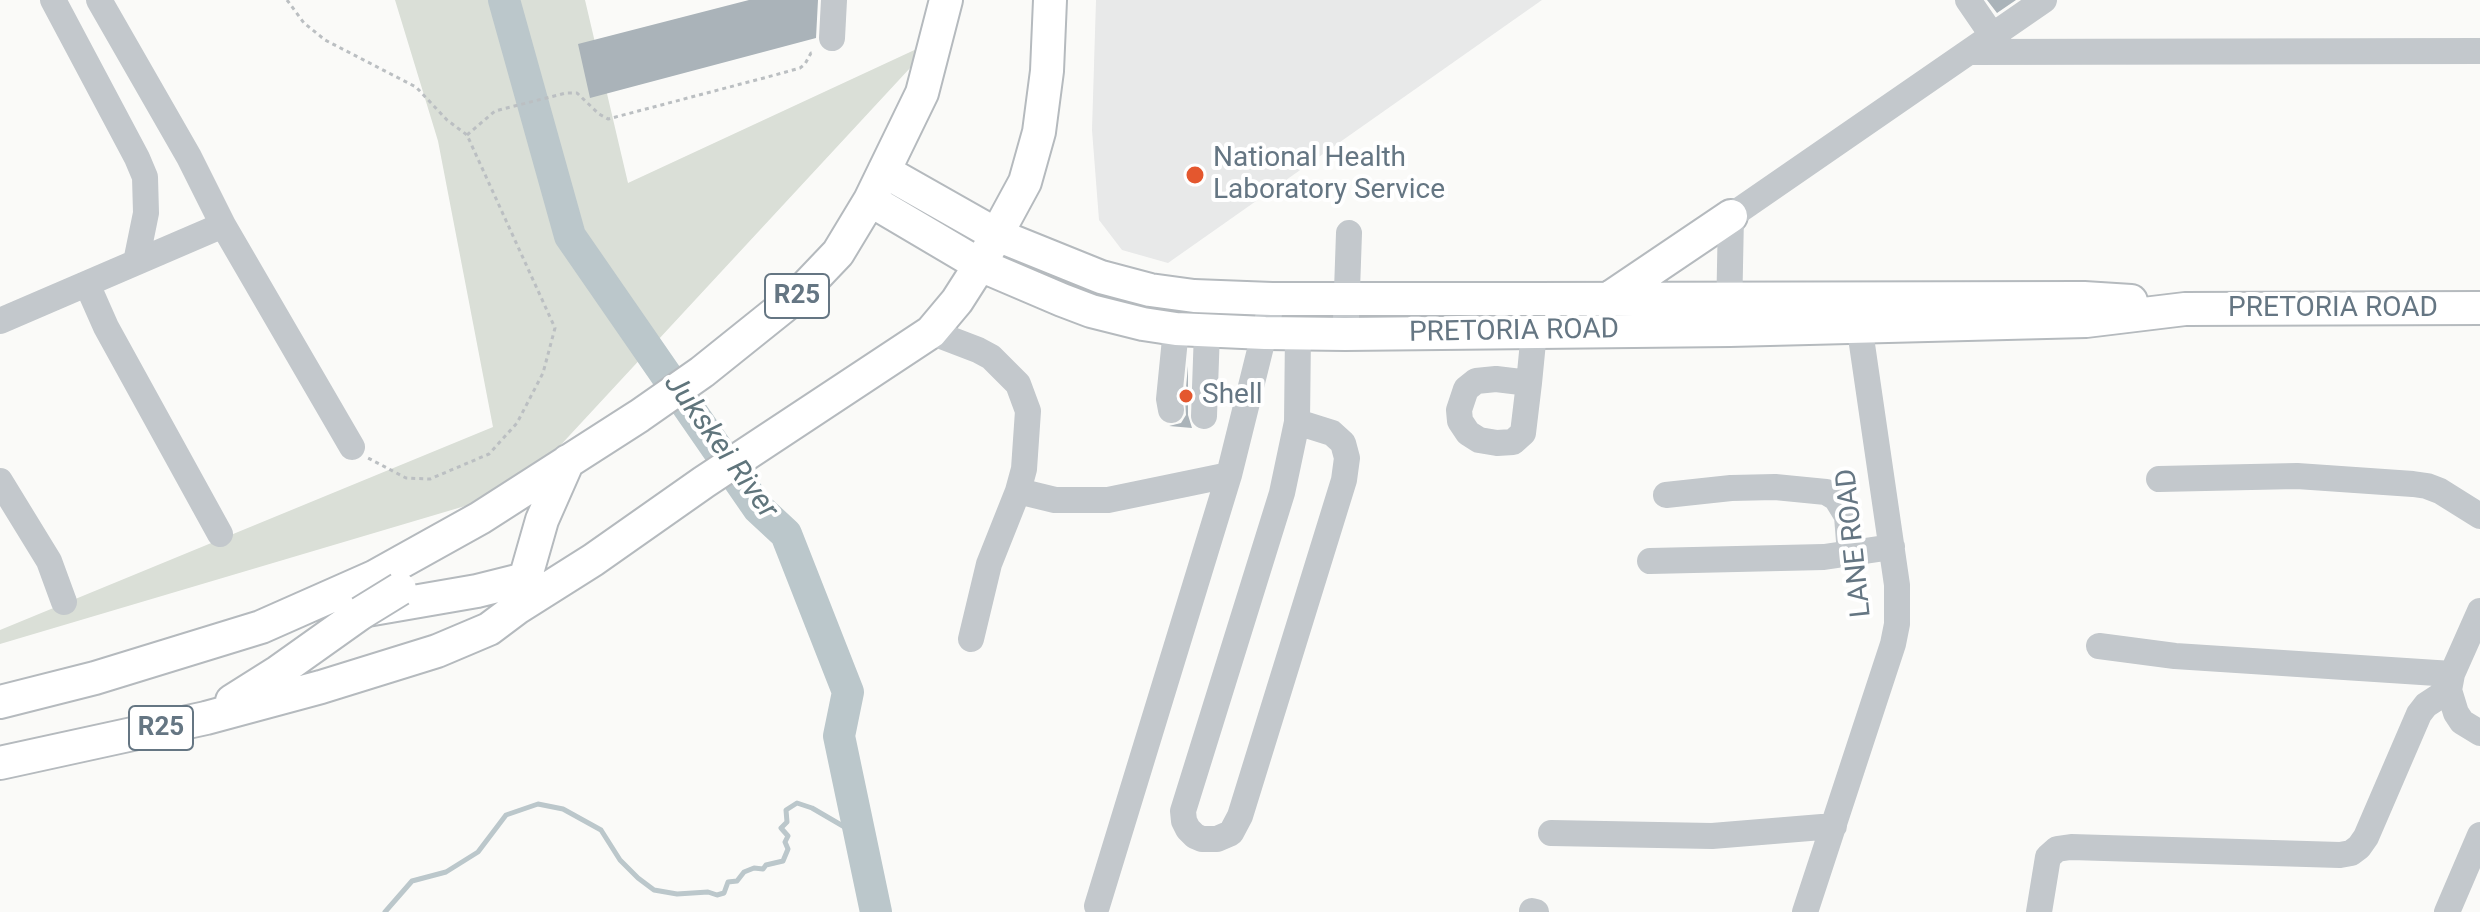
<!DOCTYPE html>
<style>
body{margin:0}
canvas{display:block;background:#fafaf8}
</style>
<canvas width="2480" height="912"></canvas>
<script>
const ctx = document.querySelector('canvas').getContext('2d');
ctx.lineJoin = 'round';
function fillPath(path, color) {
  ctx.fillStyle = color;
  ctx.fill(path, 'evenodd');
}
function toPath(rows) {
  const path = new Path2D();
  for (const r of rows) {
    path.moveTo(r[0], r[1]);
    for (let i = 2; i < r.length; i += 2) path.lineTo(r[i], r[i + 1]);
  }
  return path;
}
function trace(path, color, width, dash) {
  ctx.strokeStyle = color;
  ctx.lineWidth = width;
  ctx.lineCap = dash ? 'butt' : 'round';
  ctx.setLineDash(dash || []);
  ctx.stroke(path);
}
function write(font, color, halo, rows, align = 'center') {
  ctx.font = font + ' Roboto,sans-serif';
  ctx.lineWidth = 8;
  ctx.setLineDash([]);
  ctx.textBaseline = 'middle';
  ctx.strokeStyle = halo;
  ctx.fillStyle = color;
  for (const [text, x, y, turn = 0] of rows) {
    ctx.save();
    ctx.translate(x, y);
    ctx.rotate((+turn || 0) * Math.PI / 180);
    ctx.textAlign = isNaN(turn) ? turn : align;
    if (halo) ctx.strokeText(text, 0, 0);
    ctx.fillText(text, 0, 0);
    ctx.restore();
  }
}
const built = toPath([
 [1096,0,1542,0,1168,263,1122,250,1099,220,1092,130]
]);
const green = toPath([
 [395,0,585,0,628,183,936,40,519,490,0,644,0,630,493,427,438,141]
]);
const stream = toPath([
 [385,912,412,881,446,872,478,852,506,815,538,804,563,809,601,830,620,860,638,878,654,890,677,894,708,892,717,895,724,893,728,882,737,881,744,872,754,868,763,869,766,865,783,861,788,849,785,842,788,836,781,828,787,822,786,810,797,803,812,808,860,836]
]);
const river = toPath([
 [504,0,570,236,758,508,786,534,848,692,839,736,876,912]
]);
const building = toPath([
 [749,0,818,0,816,38,590,98,578,44],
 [1987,0,2016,0,1997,13],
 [1188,366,1188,415,1192,428,1169,426,1181,423,1186,415,1185,398]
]);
const path = toPath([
 [287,0,304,23,325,40,416,87,447,120,467,135,555,328,543,373,517,423,489,454,430,479,406,478,368,458],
 [467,135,495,111,566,93,577,93,599,114,608,119,775,75,800,68,805,64,811,53,815,53]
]);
const minor = toPath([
 [53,0,137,158,145,177,146,213,136,262],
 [99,0,189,157,223,225,352,447],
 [1968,0,1992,35],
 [832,38,834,0],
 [1970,52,2480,51],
 [87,284,106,327,220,534],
 [1729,316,1731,216,2044,0],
 [1346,319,1349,233],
 [0,321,223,225],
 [931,332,978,350,991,357,1018,384,1028,411,1024,469,1018,491,989,564,971,639],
 [1529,383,1496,379,1476,381,1466,389,1459,410,1460,421,1468,433,1479,440,1497,443,1513,442,1523,433,1529,383,1534,332],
 [1171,410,1169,399,1176,329],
 [1204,416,1207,331],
 [1297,422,1332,433,1343,443,1347,458,1344,480,1240,816,1231,833,1217,839,1202,839,1195,836,1188,829,1184,821,1183,811,1282,493,1297,422,1298,333],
 [2159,479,2297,476,2413,484,2427,486,2440,491,2480,516],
 [0,481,49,561,64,602],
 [1018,491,1055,500,1108,500,1229,475],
 [1666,495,1731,488,1775,487,1826,492,1836,498,1847,516,1850,554],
 [1650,561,1824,557,1892,547],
 [2480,611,2452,674,2449,690,2456,713,2462,722,2480,733],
 [2099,646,2175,656,2452,674],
 [1551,833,1712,836,1834,826],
 [1097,906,1229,475,1269,314],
 [1532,911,1536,912],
 [1805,912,1893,644,1897,624,1897,585,1857,310],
 [2039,912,2048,857,2057,849,2071,847,2340,855,2351,853,2359,847,2366,837,2419,714,2426,705,2449,690],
 [2447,912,2480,835]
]);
const major = toPath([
 [884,171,997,235,1101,277,1150,290,1194,296,1272,299,1533,299,2084,298,2131,301],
 [870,200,980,265,1062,300,1091,311,1143,324,1176,329,1265,333,1345,334,1730,330,2086,321,2185,309,2480,308],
 [1608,299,1731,216],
 [520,597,542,520,568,461],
 [367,610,477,591,525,579],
 [232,701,278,672,361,613],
 [0,702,95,678,261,627,374,577,480,518,639,416,702,372,798,295,838,253,870,200,922,93,946,0],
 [0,763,206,718,321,687,437,651,489,629,517,608,593,560,704,482,931,332,957,301,980,265,1025,182,1039,132,1047,71,1050,0]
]);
const majorBridge = toPath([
 [361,613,400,589]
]);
const markers = [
 [1195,175,10,"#e4572e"],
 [1186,396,8,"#e4572e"]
];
const shields = [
 [797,296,64],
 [161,728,64]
];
const shieldNames = [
 ["R25",797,296],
 ["R25",161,728]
];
const poiNames = [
 ["National Health",1213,159],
 ["Laboratory Service",1213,191],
 ["Shell",1202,396]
];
const streetNames = [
 ["PRETORIA ROAD",2333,309],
 ["PRETORIA ROAD",1514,332,-1],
 ["LANE ROAD",1855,543,-96]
];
const waterNames = [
 ["Jukskei River",720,447,54]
];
fillPath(built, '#e8e9e9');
fillPath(green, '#dadfd7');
trace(stream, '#bbc7cb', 5);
trace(river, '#bbc7cb', 32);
fillPath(building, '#aab3b9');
trace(major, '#b5babe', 36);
trace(path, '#bbbfc2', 3, [4, 4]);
trace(minor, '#c3c8cc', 26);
trace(major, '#fff', 32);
trace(majorBridge, '#b5babe', 36, []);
trace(majorBridge, '#fff', 32);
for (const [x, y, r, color] of markers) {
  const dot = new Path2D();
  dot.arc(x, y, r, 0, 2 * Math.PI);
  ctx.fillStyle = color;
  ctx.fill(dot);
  trace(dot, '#fff', 3);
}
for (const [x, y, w] of shields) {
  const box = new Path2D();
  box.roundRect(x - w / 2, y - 22, w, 44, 6);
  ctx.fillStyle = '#fff';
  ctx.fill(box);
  trace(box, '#657683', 2);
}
write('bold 26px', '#657683', null, shieldNames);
write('28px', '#657683', '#fff', poiNames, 'left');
write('28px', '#657683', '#fff', streetNames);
write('italic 30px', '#60757c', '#fff', waterNames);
</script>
